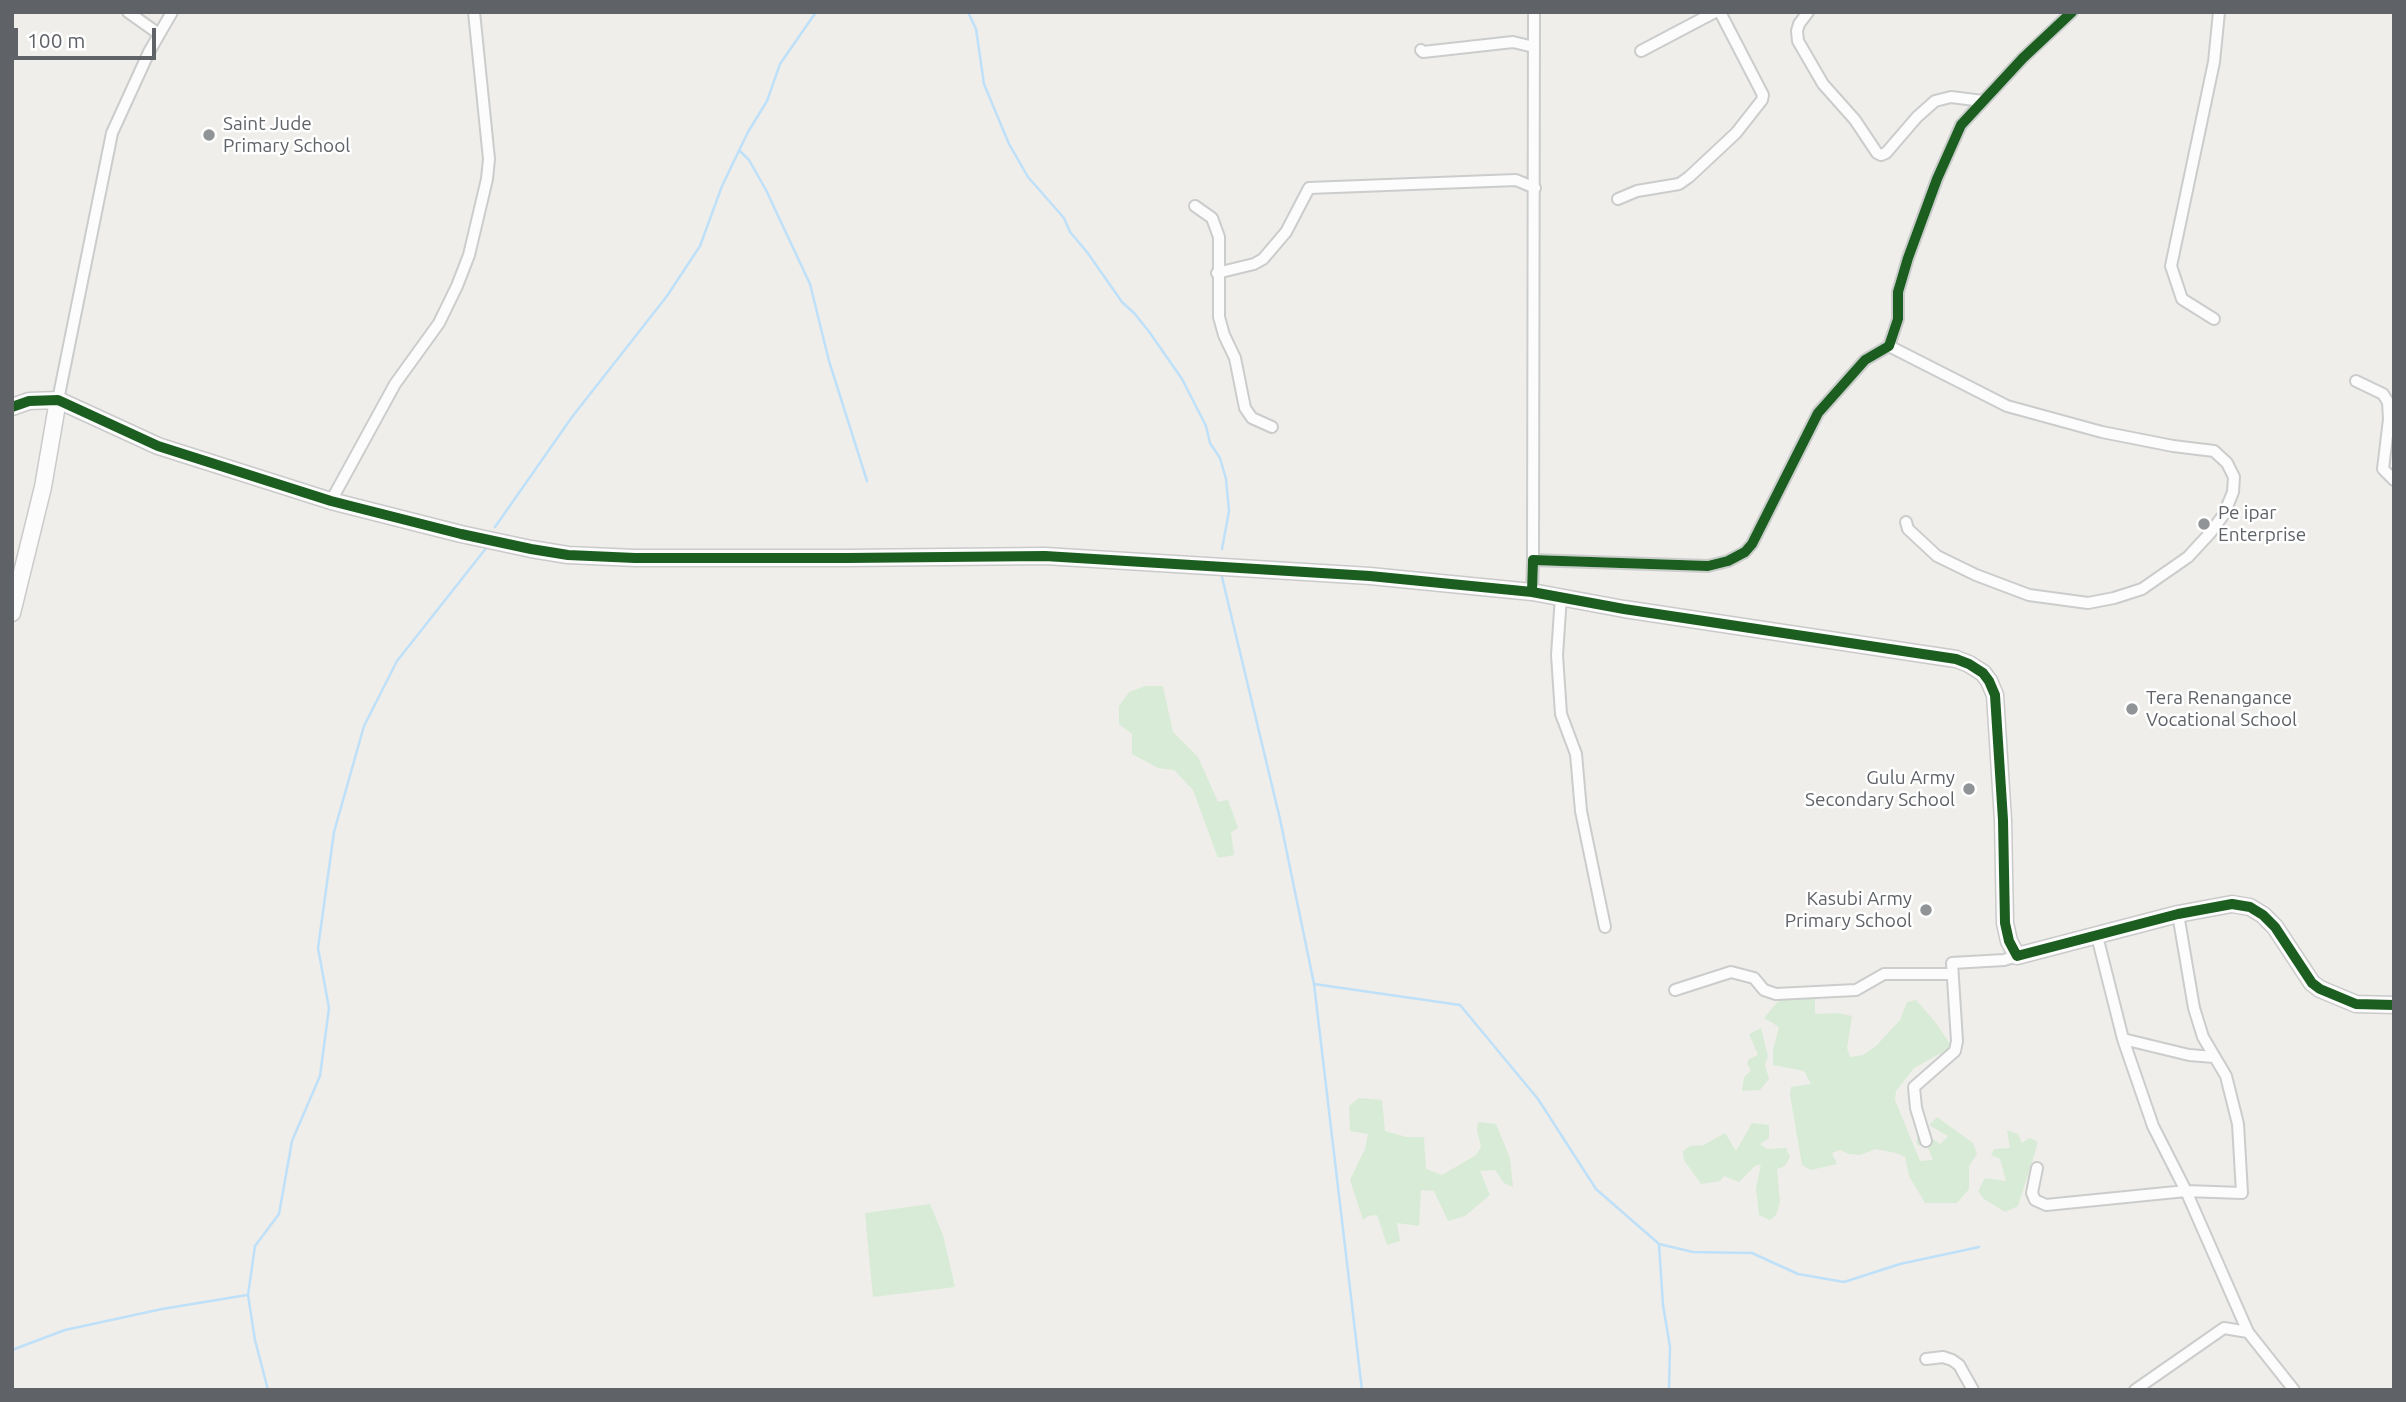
<!DOCTYPE html>
<style>
body{margin:0}
#map{position:relative;width:2406px;height:1402px;overflow:hidden;background:#efeeea;font-family:Ubuntu,sans-serif}
canvas{display:block}
.frame{position:absolute;inset:0;border:14px solid #5f6368;pointer-events:none}
.scale{position:absolute;left:14px;top:28px;width:142px;height:32px;box-sizing:border-box;border:4px solid #5f6368;border-top:0;padding-left:9px;font-size:21px;line-height:24px;white-space:nowrap;color:#5f6368;-webkit-text-stroke:5px #fff;paint-order:stroke}
</style>
<div id="map">
<canvas width="2406" height="1402"></canvas>
<div class="frame"></div>
<div class="scale">100 m</div>
</div>
<script>
const ctx = document.querySelector('canvas').getContext('2d');
ctx.lineJoin = 'round';
function fillPath(path, color) {
  ctx.fillStyle = color;
  ctx.fill(path, 'evenodd');
}
function toPath(rows) {
  const path = new Path2D();
  for (const r of rows) {
    path.moveTo(r[0], r[1]);
    for (let i = 2; i < r.length; i += 2) path.lineTo(r[i], r[i + 1]);
  }
  return path;
}
function trace(path, color, width, dash) {
  ctx.strokeStyle = color;
  ctx.lineWidth = width;
  ctx.lineCap = dash ? 'butt' : 'round';
  ctx.setLineDash(dash || []);
  ctx.stroke(path);
}
function write(font, color, halo, rows, align = 'center') {
  ctx.font = font + ' Ubuntu,sans-serif';
  ctx.lineWidth = 5;
  ctx.setLineDash([]);
  ctx.textBaseline = 'middle';
  ctx.strokeStyle = halo;
  ctx.fillStyle = color;
  for (const [text, x, y, turn = 0] of rows) {
    ctx.save();
    ctx.translate(x, y);
    ctx.rotate((+turn || 0) * Math.PI / 180);
    ctx.textAlign = isNaN(turn) ? turn : align;
    if (halo) ctx.strokeText(text, 0, 0);
    ctx.fillText(text, 0, 0);
    ctx.restore();
  }
}
const green = toPath([
 [1145,686,1163,686,1173,732,1198,757,1218,802,1228,800,1238,828,1231,832,1234,855,1218,858,1193,790,1174,770,1158,768,1132,754,1132,734,1119,724,1119,706,1129,692],
 [1815,990,1815,1014,1838,1013,1852,1016,1847,1048,1850,1057,1863,1055,1876,1046,1900,1020,1907,1002,1916,1000,1936,1023,1952,1047,1914,1068,1896,1091,1895,1100,1920,1161,1933,1160,1928,1148,1917,1145,1917,1132,1926,1134,1940,1144,1948,1136,1929,1125,1937,1117,1973,1143,1977,1154,1969,1166,1969,1189,1957,1203,1925,1203,1909,1176,1905,1157,1896,1153,1876,1149,1860,1155,1849,1154,1840,1150,1832,1153,1837,1164,1811,1170,1802,1165,1790,1095,1791,1087,1811,1084,1804,1071,1773,1065,1773,1050,1779,1027,1764,1018,1786,992],
 [1761,1028,1768,1056,1765,1065,1769,1079,1760,1090,1742,1091,1744,1077,1751,1070,1747,1064,1749,1059,1758,1055,1749,1034],
 [1359,1098,1382,1100,1385,1131,1406,1137,1424,1137,1426,1169,1442,1175,1476,1155,1481,1147,1477,1131,1478,1122,1496,1124,1510,1158,1513,1187,1504,1183,1495,1170,1480,1171,1490,1195,1465,1216,1448,1221,1434,1191,1421,1190,1419,1226,1397,1223,1400,1241,1387,1245,1377,1215,1368,1216,1363,1220,1350,1180,1365,1149,1368,1134,1350,1131,1349,1106],
 [1752,1123,1769,1125,1769,1138,1760,1144,1767,1149,1786,1148,1790,1157,1785,1166,1777,1169,1780,1202,1776,1215,1770,1220,1759,1215,1756,1189,1761,1164,1755,1166,1739,1182,1724,1176,1720,1181,1701,1184,1684,1160,1683,1151,1690,1146,1704,1145,1725,1133,1736,1151],
 [2007,1130,2018,1134,2022,1143,2029,1138,2037,1141,2037,1146,2018,1206,2005,1212,1984,1199,1978,1191,1985,1178,2006,1181,2000,1159,1991,1155,1994,1149,2010,1148],
 [930,1204,943,1235,955,1287,873,1297,865,1213]
]);
const stream = toPath([
 [968,12,976,29,984,84,1009,144,1028,177,1064,218,1070,232,1087,252,1122,302,1135,314,1150,333,1182,379,1206,426,1210,443,1220,458,1226,479,1229,511,1222,549],
 [739,150,749,160,766,190,810,284,829,361,867,481],
 [495,527,572,417,667,296,700,246,722,186,748,132,767,101,780,64,816,12],
 [1221,573,1280,819,1314,984,1362,1390],
 [1314,984,1460,1005,1538,1099,1596,1189,1659,1244,1693,1252,1752,1253,1798,1274,1844,1282,1900,1264,1979,1247],
 [1659,1244,1663,1305,1670,1347,1669,1390],
 [12,1350,65,1330,162,1309,247,1295],
 [268,1390,255,1340,248,1295,255,1246,279,1214,292,1141,320,1076,329,1008,318,948,334,832,364,726,397,661,487,547]
]);
const street = toPath([
 [128,12,159,34],
 [1808,12,1799,24,1797,31,1798,41,1823,84,1855,120,1877,153,1881,155,1886,153,1917,117,1935,101,1951,97,1983,101],
 [1421,50,1423,52,1513,42,1534,47],
 [1641,51,1715,12],
 [1618,199,1637,191,1679,184,1689,177,1736,133,1762,100,1763,95,1720,12],
 [1195,206,1212,218,1219,237,1219,317,1224,335,1235,358,1245,408,1252,418,1272,427],
 [1217,273,1254,264,1263,259,1286,232,1309,188,1516,180,1535,188],
 [2214,319,2182,299,2171,266,2214,62,2219,12],
 [1889,346,2007,406,2102,432,2173,446,2214,451,2227,463,2234,477,2233,492,2224,514,2211,532,2188,557,2142,589,2114,598,2088,603,2029,595,1976,575,1937,556,1908,529,1906,522],
 [2356,381,2383,394,2388,402,2389,419,2383,469,2394,480],
 [58,400,112,133,149,52,172,12],
 [331,501,395,384,439,323,457,286,469,255,487,179,489,159,474,12],
 [1533,560,1534,12],
 [1532,592,1533,560,1708,566,1728,561,1745,552,1752,544,1818,413,1865,360,1889,346,1898,319,1898,292,1908,258,1937,179,1961,125,2023,58,2072,12],
 [1561,596,1557,655,1561,714,1576,754,1581,811,1605,927],
 [2097,936,2123,1039,2153,1126,2186,1191,2248,1332,2294,1390],
 [1675,990,1731,972,1754,978,1764,990,1776,994,1856,990,1884,974,1952,974],
 [2123,1039,2189,1055,2214,1057],
 [1926,1141,1916,1108,1914,1087,1955,1051,1957,1041,1952,963,2004,960,2017,956],
 [2037,1168,2032,1193,2035,1200,2046,1205,2186,1191,2242,1193,2238,1124,2226,1076,2203,1037,2194,1008,2178,914],
 [1926,1359,1943,1357,1952,1360,1959,1365,1973,1390],
 [2135,1390,2224,1328,2248,1332]
]);
const secondary = toPath([
 [12,407,29,401,58,400,158,446,331,501,461,534,531,549,568,555,635,558,847,558,1045,556,1370,576,1532,592,1624,609,1956,659,1969,664,1983,673,1989,681,1995,695,2003,820,2005,923,2009,941,2017,956,2178,914,2232,904,2250,907,2263,915,2275,927,2312,983,2320,989,2356,1004,2394,1005],
 [12,613,43,487,58,400]
]);
const cycleway = toPath([
 [12,407,29,401,58,400,158,446,331,501,461,534,531,549,568,555,635,558,847,558,1045,556,1370,576,1532,592,1624,609,1956,659,1969,664,1983,673,1989,681,1995,695,2003,820,2005,923,2009,941,2017,956,2178,914,2232,904,2250,907,2263,915,2275,927,2312,983,2320,989,2356,1004,2394,1005],
 [1532,592,1533,560,1708,566,1728,561,1745,552,1752,544,1818,413,1865,360,1889,346,1898,319,1898,292,1908,258,1937,179,1961,125,2023,58,2072,12]
]);
const markers = [
 [209,135,7,"#919496"],
 [2204,524,7,"#919496"],
 [2132,709,7,"#919496"],
 [1969,789,7,"#919496"],
 [1926,910,7,"#919496"]
];
const poiNames = [
 ["Saint Jude",223,124],
 ["Primary School",223,146],
 ["Pe ipar",2218,513],
 ["Enterprise",2218,535],
 ["Tera Renangance",2146,698],
 ["Vocational School",2146,720],
 ["Gulu Army",1955,778,"right"],
 ["Secondary School",1955,800,"right"],
 ["Kasubi Army",1912,899,"right"],
 ["Primary School",1912,921,"right"]
];
fillPath(green, '#d8ebd6');
trace(stream, '#bfe0f9', 2.5);
trace(street, '#cbcccc', 14);
trace(secondary, '#cacacb', 19);
trace(street, '#fdfcfc', 10);
trace(secondary, '#fdfcfc', 16);
trace(cycleway, '#1b5e20', 10);
for (const [x, y, r, color] of markers) {
  const dot = new Path2D();
  dot.arc(x, y, r, 0, 2 * Math.PI);
  ctx.fillStyle = color;
  ctx.fill(dot);
  trace(dot, '#fff', 2.5);
}
write('19px', '#5f6368', '#fff', poiNames, 'left');
</script>
